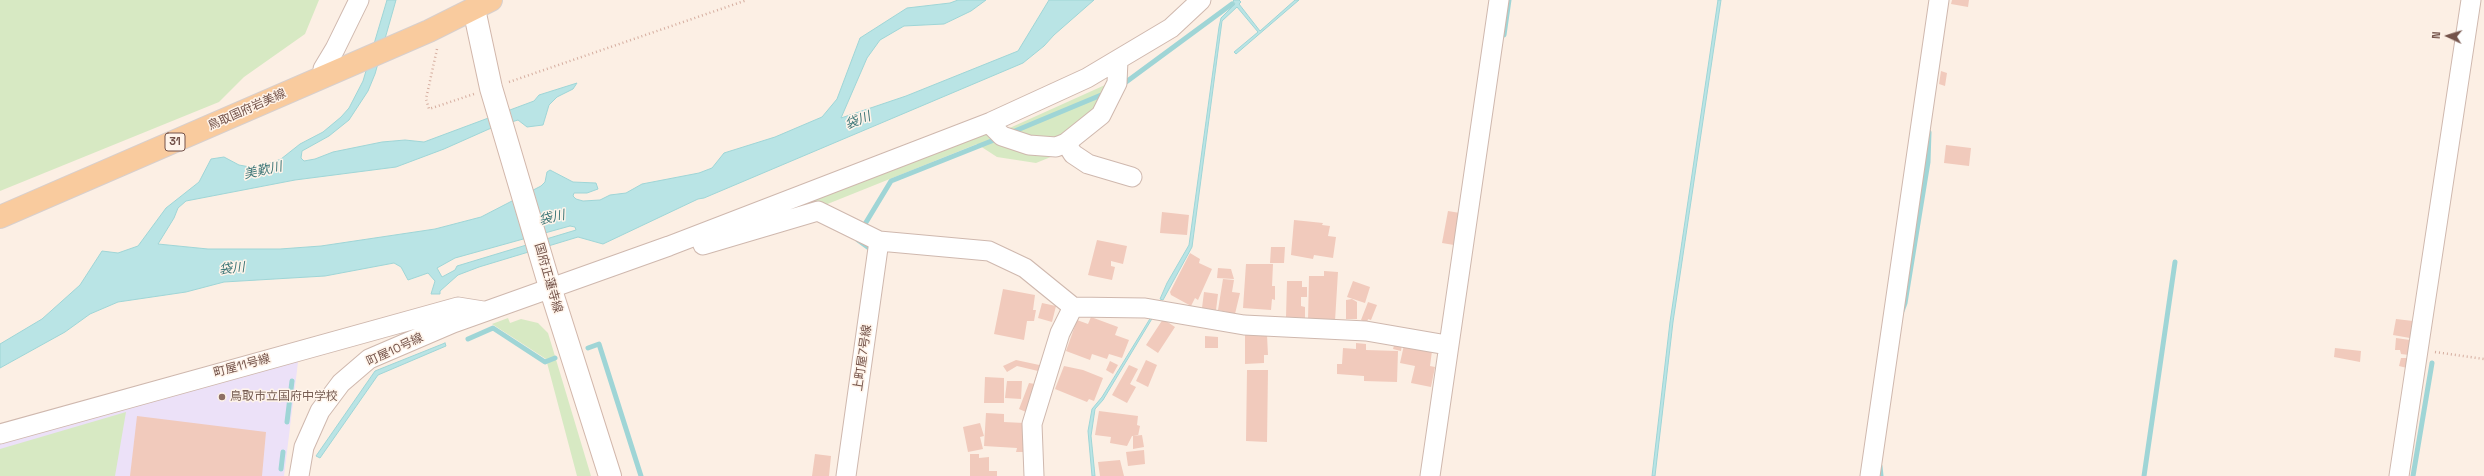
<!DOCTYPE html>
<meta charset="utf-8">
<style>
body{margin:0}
#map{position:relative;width:2484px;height:476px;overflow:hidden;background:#fcefe4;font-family:"Space Grotesk",sans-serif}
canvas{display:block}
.north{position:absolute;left:2428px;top:16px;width:40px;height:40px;-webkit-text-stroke:3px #fff4ea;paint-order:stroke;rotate:274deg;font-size:11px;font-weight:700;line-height:16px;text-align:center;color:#74534a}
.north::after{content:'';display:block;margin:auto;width:14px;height:18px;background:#74534a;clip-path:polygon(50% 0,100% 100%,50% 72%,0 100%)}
</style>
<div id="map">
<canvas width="2484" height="476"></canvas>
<div class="north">N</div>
</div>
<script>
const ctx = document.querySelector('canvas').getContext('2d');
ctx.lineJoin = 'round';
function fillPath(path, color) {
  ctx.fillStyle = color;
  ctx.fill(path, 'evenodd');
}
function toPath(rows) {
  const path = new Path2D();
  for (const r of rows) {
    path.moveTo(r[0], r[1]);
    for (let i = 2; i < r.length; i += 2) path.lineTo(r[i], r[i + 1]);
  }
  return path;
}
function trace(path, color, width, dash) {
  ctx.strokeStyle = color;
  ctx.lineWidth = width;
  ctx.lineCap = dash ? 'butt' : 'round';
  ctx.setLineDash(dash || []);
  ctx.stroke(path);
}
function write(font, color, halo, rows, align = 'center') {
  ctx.font = font + ' "Space Grotesk","Noto Sans JP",sans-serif';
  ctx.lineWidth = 3;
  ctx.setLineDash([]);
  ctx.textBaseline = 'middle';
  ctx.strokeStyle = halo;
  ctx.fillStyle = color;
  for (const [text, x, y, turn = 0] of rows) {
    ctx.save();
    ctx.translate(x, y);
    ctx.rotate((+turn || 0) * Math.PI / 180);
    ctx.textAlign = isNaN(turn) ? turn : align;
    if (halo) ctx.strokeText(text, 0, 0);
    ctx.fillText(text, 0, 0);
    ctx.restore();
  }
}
const education = toPath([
 [299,354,284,476,0,476,0,440]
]);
const green = toPath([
 [0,0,319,0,305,34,244,77,219,102,0,191],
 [1105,85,1110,87,1102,108,1065,139,1049,139,1003,131],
 [985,128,1063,152,1036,163,997,157,977,144,825,205,765,219],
 [508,318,510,323,521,319,538,323,548,333,591,476,577,476,546,359,492,324],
 [126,412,115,476,0,476,0,449]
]);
const water = toPath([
 [387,0,396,0,375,74,368,91,349,120,329,136,302,151,301,158,304,161,315,159,333,152,382,142,405,140,424,142,534,101,539,95,577,83,573,89,557,97,549,105,543,125,527,127,518,120,489,129,444,149,396,167,295,180,186,201,178,208,174,218,158,244,208,249,280,249,321,246,435,229,481,217,541,186,545,182,547,172,550,170,573,182,596,183,598,189,587,193,574,193,573,196,576,199,583,201,600,200,610,195,626,193,642,184,699,173,712,168,724,153,775,137,822,117,837,99,860,38,907,8,950,3,958,0,986,0,971,11,944,24,904,26,880,40,867,58,841,118,906,96,1018,51,1049,0,1094,0,1054,35,1044,46,1023,63,704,198,698,199,603,244,578,237,479,267,458,275,440,291,440,294,431,294,435,281,428,273,408,280,401,267,394,263,325,276,224,282,186,292,118,302,90,314,65,332,0,368,0,344,42,319,80,285,102,251,118,253,138,246,166,208,199,182,211,159,224,157,239,165,250,167,271,163,281,159,300,144,323,132,341,117,349,108,363,81,387,0],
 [570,226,575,227,576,230,457,266,455,270,442,277,437,268,455,258,570,226],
 [1234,0,1239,0,1241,2,1239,4,1260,31,1295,0,1299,0,1236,54,1234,52,1258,32,1237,7,1222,21,1192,247,1163,300,1160,299,1167,283,1189,245,1219,27,1221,18,1235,4,1233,1,1234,0],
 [1718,0,1721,0,1673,322,1655,476,1652,476,1670,322,1718,0],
 [1151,317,1153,317,1103,400,1095,409,1091,436,1095,476,1092,476,1088,431,1092,409,1102,397,1151,317],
 [445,343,446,346,378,375,320,458,316,456,375,371,445,343]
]);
const stream = toPath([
 [1504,35,1509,0],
 [1122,85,1232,4],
 [1010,133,1106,93],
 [865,224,891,181,999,138],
 [858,240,869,248],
 [1902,311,1905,303,1928,162,1929,132],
 [468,339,493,328,545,362,555,358],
 [588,348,599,344,641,476],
 [287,422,292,381],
 [1880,466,1881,476],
 [281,469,283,452],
 [2144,476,2175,262],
 [2413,476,2432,363]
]);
const building = toPath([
 [1952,0,1969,0,1968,7,1951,4],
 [1941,71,1947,73,1945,86,1939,84],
 [1946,145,1971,148,1969,166,1944,163],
 [1448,211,1460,213,1454,245,1442,243],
 [1162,212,1189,215,1187,235,1160,233],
 [1294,220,1323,223,1322,225,1330,226,1328,236,1336,237,1333,258,1314,255,1313,259,1291,255],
 [1097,240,1127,246,1123,264,1111,261,1111,266,1115,267,1112,280,1088,275],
 [1271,247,1285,247,1284,263,1270,263],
 [1190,253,1200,259,1199,263,1212,269,1198,300,1195,298,1191,306,1171,295,1170,292],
 [1246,264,1273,264,1272,286,1275,286,1275,300,1272,299,1271,310,1243,308],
 [1218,268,1231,269,1234,279,1217,278],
 [1324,271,1338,272,1335,321,1308,320,1309,276,1324,276],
 [1223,279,1234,280,1232,292,1240,293,1235,314,1218,310],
 [1287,281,1302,281,1302,287,1307,287,1307,297,1301,297,1301,306,1305,307,1305,318,1286,317],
 [1353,281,1370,287,1365,303,1347,297],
 [1003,289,1035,295,1033,310,1036,310,1034,321,1027,321,1024,340,994,334],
 [1204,292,1218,294,1216,310,1202,308],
 [1352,299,1357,302,1357,319,1346,319,1346,300],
 [1368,302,1377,305,1371,320,1368,319,1367,323,1361,320],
 [1042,303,1056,306,1052,322,1038,318],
 [1091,317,1118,327,1115,335,1129,340,1122,358,1109,354,1107,359,1092,354,1090,360,1066,351,1077,320,1088,324],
 [1163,319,1175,327,1158,353,1146,345],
 [2396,319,2413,321,2410,338,2393,335],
 [1245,335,1267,335,1268,355,1264,355,1264,363,1245,364],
 [1205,336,1218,337,1218,348,1205,348],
 [2396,338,2410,340,2409,355,2401,354,2400,350,2395,350],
 [1395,342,1402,344,1401,351,1393,349],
 [1356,343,1366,344,1366,350,1398,351,1397,382,1364,381,1364,376,1337,374,1337,364,1342,364,1343,348,1356,349],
 [1404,345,1432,351,1430,366,1435,367,1431,387,1411,383,1415,366,1400,363],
 [2335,348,2361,351,2360,362,2334,357],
 [2401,358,2409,358,2407,368,2399,366],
 [1016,360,1044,366,1037,383,1034,382,1038,371,1017,366,1007,372,1003,366],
 [1146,360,1157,365,1148,387,1136,381],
 [1110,361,1118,365,1113,374,1106,370],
 [1129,365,1138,369,1130,384,1136,387,1127,403,1112,395],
 [1064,366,1083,370,1103,378,1094,401,1089,399,1087,402,1055,389],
 [1247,370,1268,370,1267,442,1246,441],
 [985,377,1004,378,1004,403,984,403],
 [1007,381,1022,381,1021,399,1005,398],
 [1029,383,1035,384,1026,412,1019,409],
 [1099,411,1138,416,1137,425,1140,426,1138,436,1132,436,1127,446,1110,443,1111,437,1095,435],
 [986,413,1004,414,1004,422,1024,423,1023,452,1016,452,1017,448,984,446],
 [137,416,266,432,262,476,130,476],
 [980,423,984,436,980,437,983,449,968,452,963,427],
 [1142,435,1144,447,1133,449,1133,436],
 [1144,450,1145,464,1128,466,1126,452],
 [815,454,831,456,829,476,812,476],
 [970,454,979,454,979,458,989,457,989,471,997,471,997,476,970,476],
 [1120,460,1124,476,1100,476,1098,462]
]);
const path = toPath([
 [437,49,426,99,429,109,474,94],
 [509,82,747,0],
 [2435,352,2484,359]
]);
const minor = toPath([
 [323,77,323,69,335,49,359,0],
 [989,123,1002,136,1029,145,1056,147,1066,143,1101,115,1117,83,1118,60],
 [1066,143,1073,154,1088,164,1132,177],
 [703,245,818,211,879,241,989,251,1025,268,1073,307,1145,308,1244,325,1366,331,1447,345],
 [0,434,458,307,483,311],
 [299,476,304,447,320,411,341,383,369,359,453,323,669,246,991,122,1087,78,1171,28,1201,0],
 [846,476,879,241],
 [1034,476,1032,424,1060,333,1073,307],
 [1430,476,1499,0],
 [1870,476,1939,0],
 [2399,476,2471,0]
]);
const secondary = toPath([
 [474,9,491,88,550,287,610,476]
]);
const primary = toPath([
 [0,217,429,31,491,0]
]);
const markers = [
 [222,397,4,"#8d6e63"]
];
const shields = [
 [175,142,20]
];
const shieldNames = [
 ["31",175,142]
];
const streetNames = [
 ["鳥取国府岩美線",247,110,-24],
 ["国府正蓮寺線",548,278,74],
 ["町屋10号線",395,350,-25],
 ["上町屋7号線",863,358,-82],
 ["町屋11号線",242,366,-15]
];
const educationNames = [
 ["鳥取市立国府中学校",230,397]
];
const waterNames = [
 ["袋川",858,121,-21],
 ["美歎川",263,171,-12],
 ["袋川",552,218,-12],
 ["袋川",232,269,-6]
];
fillPath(education, '#ece1f8');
fillPath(green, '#d7e9c3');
fillPath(water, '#b9e4e5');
trace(water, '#9fd5d6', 1);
trace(stream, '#9fd5d6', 5);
fillPath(building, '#f1cabc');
trace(minor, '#cfb8ae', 21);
trace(secondary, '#d2b7ab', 24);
trace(primary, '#d8cfcc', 24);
trace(path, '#d5ad9f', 2.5, [1, 3]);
trace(minor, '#fff', 19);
trace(secondary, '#fff', 22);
trace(primary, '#f9cb9e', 22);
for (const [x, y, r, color] of markers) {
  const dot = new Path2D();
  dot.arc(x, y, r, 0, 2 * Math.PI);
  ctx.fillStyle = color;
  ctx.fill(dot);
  trace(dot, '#fff4ea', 1.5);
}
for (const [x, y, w] of shields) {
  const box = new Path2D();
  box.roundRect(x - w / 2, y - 9, w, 18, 3);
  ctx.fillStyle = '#fff4ea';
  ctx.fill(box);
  trace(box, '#74534a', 1);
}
write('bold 11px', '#74534a', null, shieldNames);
write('12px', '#74534a', '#fff4ea', streetNames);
write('12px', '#785e54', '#fff4ea', educationNames, 'left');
write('italic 13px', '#3e7778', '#fff4ea', waterNames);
</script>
